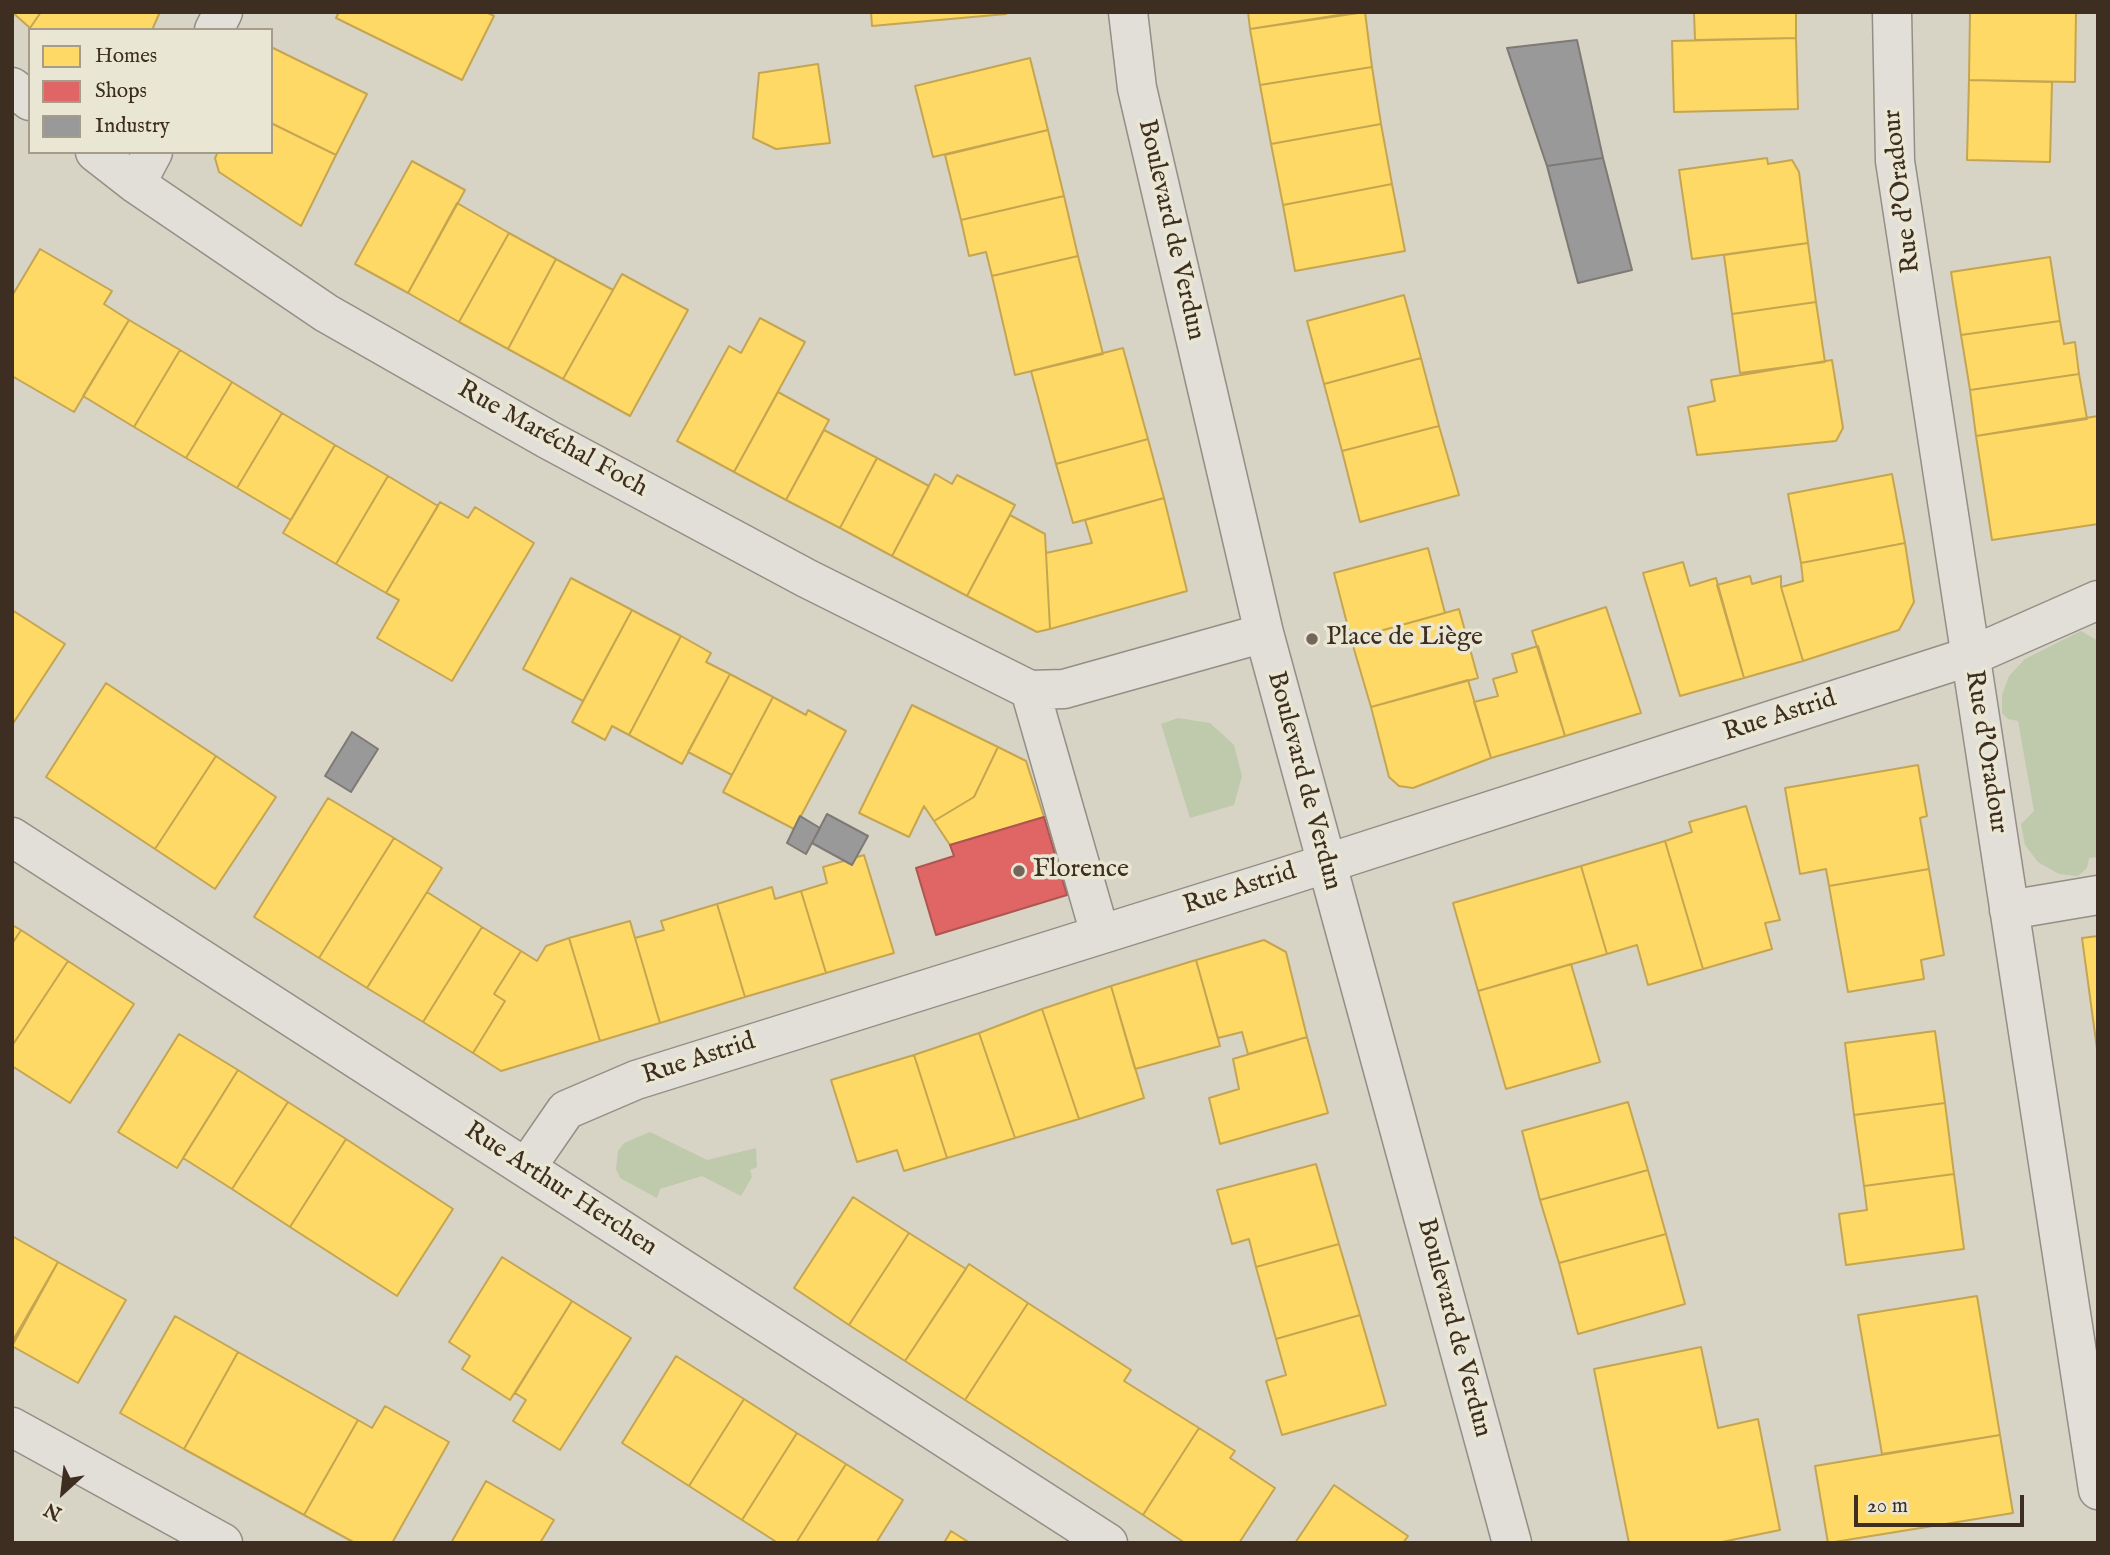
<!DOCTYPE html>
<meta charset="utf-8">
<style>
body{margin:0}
#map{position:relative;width:2110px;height:1555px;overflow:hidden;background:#d7d4c5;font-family:"IM FELL English",serif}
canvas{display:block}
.frame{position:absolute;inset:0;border:14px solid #3e2d21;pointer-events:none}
.legend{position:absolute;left:28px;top:28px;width:245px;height:126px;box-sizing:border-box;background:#eae6d4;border:2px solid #a59c8c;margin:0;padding:9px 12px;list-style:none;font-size:21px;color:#3e2d21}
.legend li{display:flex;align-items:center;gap:14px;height:35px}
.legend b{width:35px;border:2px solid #a59c8c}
.north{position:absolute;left:28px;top:1457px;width:70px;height:70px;-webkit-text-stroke:5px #eae6d4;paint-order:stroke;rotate:207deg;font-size:19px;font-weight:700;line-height:28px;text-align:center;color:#3e2d21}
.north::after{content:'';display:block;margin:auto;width:24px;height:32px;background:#3e2d21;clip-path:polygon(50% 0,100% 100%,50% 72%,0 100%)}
.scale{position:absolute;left:1854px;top:1495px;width:170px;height:32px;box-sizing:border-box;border:4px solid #3e2d21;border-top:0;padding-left:9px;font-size:21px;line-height:24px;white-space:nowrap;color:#3e2d21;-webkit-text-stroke:5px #eae6d4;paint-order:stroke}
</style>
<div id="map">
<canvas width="2110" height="1555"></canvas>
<div class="frame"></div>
<ul class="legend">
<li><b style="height:19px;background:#ffd966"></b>Homes</li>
<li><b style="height:19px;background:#e06666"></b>Shops</li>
<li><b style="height:19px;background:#999"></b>Industry</li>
</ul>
<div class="north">N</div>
<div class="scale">20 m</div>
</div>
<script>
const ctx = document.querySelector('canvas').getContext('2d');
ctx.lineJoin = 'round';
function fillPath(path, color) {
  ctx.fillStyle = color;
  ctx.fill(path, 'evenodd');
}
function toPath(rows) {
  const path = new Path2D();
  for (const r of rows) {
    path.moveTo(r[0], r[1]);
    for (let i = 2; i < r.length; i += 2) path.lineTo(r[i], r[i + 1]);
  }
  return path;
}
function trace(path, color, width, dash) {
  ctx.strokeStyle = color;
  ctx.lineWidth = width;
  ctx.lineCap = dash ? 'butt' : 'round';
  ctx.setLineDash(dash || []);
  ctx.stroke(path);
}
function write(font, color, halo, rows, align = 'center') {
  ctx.font = font + ' "IM FELL English",serif';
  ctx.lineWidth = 7;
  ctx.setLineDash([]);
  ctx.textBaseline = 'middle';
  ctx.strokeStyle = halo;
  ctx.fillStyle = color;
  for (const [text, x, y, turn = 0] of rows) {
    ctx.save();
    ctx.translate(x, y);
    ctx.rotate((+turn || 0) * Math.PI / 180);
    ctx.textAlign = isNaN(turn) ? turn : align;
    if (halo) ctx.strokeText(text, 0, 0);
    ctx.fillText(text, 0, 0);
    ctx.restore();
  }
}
const green = toPath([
 [2081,631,2098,641,2098,857,2089,858,2087,868,2078,876,2059,874,2038,862,2025,845,2021,824,2034,811,2018,721,2008,719,2002,713,2002,695,2009,676,2025,659],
 [1178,718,1210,723,1234,745,1242,776,1234,805,1190,818,1161,724],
 [650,1132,707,1160,756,1148,757,1167,750,1170,752,1177,741,1196,702,1176,660,1189,657,1198,620,1178,616,1169,618,1151,624,1143]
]);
const homes = toPath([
 [12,12,41,12,30,28,12,12],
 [41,12,160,12,152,30,32,30,30,28,41,12],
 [339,12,486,12,494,16,462,80,336,18,339,12],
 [871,12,1006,12,1006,14,872,26,871,12],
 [1248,12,1358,12,1250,29,1248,12],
 [1365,12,1372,67,1260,85,1250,29,1365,12],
 [1694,12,1796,12,1796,38,1695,40,1694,12],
 [1970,12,2076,12,2075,82,1969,80,1970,12],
 [1796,38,1798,109,1674,112,1672,41,1796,38],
 [271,47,367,94,336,155,271,123,271,47],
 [1030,58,1048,130,933,157,915,86,1030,58],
 [818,64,830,143,776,149,753,138,759,73,818,64],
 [1372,67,1381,124,1271,144,1260,85,1372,67],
 [1969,80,2052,82,2050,162,1967,160,1969,80],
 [271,123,336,155,301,226,219,172,215,158,218,152,271,152,271,123],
 [1381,124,1392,184,1283,205,1271,144,1381,124],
 [1048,130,1064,196,961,220,945,155,1048,130],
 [1767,158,1768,164,1792,160,1799,172,1808,243,1692,259,1679,170,1767,158],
 [412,161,465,190,408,293,355,264,412,161],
 [1392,184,1405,251,1295,271,1283,205,1392,184],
 [1064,196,1078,256,992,276,986,252,969,256,961,220,1064,196],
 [457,203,509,233,459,322,408,293,457,203],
 [509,233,556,259,508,349,459,322,509,233],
 [1808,243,1816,302,1732,314,1724,255,1808,243],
 [40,249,112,291,104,304,129,320,74,412,12,376,12,296,40,249],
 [1078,256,1103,354,1015,375,992,276,1078,256],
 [2050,257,2060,321,1961,335,1951,272,2050,257],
 [556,259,613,290,563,379,508,349,556,259],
 [622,274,688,310,630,416,563,379,622,274],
 [1404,295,1421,358,1324,384,1307,321,1404,295],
 [1816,302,1825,362,1740,373,1732,314,1816,302],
 [760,318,805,342,734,472,677,441,729,346,741,353,760,318],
 [129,320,180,350,134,427,83,396,129,320],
 [2060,321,2064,344,2075,342,2079,374,1970,390,1961,335,2060,321],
 [1123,348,1148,439,1056,464,1031,371,1123,348],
 [180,350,232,382,186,458,134,427,180,350],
 [1421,358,1439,426,1342,451,1324,384,1421,358],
 [1832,360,1843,428,1836,441,1697,455,1688,407,1715,401,1711,380,1832,360],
 [2079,374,2087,419,1976,436,1970,390,2079,374],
 [232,382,282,413,237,488,186,458,232,382],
 [778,392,829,420,786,500,734,472,778,392],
 [282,413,335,445,291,520,237,488,282,413],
 [2098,416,2098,524,1992,540,1976,436,2098,416],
 [1439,426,1459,495,1360,522,1342,451,1439,426],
 [824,430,877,458,840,528,786,500,824,430],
 [1148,439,1164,498,1073,523,1056,464,1148,439],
 [335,445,388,476,336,564,283,533,335,445],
 [877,458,929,486,892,556,840,528,877,458],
 [935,474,952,484,957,475,1015,505,967,596,892,556,935,474],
 [1892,474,1905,543,1801,563,1788,494,1892,474],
 [388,476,438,506,386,593,336,564,388,476],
 [1164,498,1187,591,1050,629,1046,553,1092,543,1085,520,1164,498],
 [440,502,468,518,475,507,534,543,452,681,377,638,399,600,386,593,440,502],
 [1010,515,1045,534,1050,629,1037,632,967,596,1010,515],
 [1905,543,1914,602,1899,630,1803,661,1781,587,1803,581,1801,563,1905,543],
 [1428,548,1445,613,1351,639,1334,573,1428,548],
 [1683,562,1690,586,1716,578,1744,678,1680,696,1643,573,1683,562],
 [1750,576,1752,584,1781,576,1781,587,1803,661,1744,678,1717,585,1750,576],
 [571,578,632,610,583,701,523,669,571,578],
 [1606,607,1641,713,1565,736,1532,631,1606,607],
 [1459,609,1478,678,1371,707,1351,639,1459,609],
 [12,610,65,644,12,725,12,610],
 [632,610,681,636,629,735,612,726,605,740,572,722,632,610],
 [681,636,711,653,706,662,730,674,682,764,629,735,681,636],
 [1538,646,1565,736,1491,758,1474,702,1498,696,1493,679,1517,672,1512,654,1538,646],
 [730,674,773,697,732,775,688,752,730,674],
 [1468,680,1491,758,1413,788,1399,786,1389,777,1371,707,1468,680],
 [106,683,216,756,155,849,46,777,106,683],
 [773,697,806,715,808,710,846,731,794,829,723,792,773,697],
 [912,705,998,747,974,797,934,821,924,806,909,837,859,813,912,705],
 [998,747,1026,761,1044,817,950,845,934,821,974,797,998,747],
 [216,756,276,797,215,889,155,849,216,756],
 [1918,765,1927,816,1920,818,1929,869,1829,886,1826,869,1800,874,1785,788,1918,765],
 [328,798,394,838,319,958,254,917,328,798],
 [1746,806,1780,920,1765,923,1772,949,1703,969,1665,841,1692,832,1689,822,1746,806],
 [394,838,442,868,367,988,319,958,394,838],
 [1665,841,1703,969,1648,985,1637,945,1607,954,1581,866,1665,841],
 [864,855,894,953,826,973,801,891,827,883,823,867,864,855],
 [1581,866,1607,954,1478,991,1453,903,1581,866],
 [1929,869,1944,955,1921,960,1924,979,1848,992,1829,886,1929,869],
 [772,887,775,899,801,891,826,973,745,997,717,904,772,887],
 [427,892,482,927,423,1022,367,988,427,892],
 [717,904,745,997,660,1023,635,938,664,930,661,921,717,904],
 [630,921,660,1023,600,1041,569,938,630,921],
 [12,925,21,930,12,944,12,925],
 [482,927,521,951,494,994,505,1001,473,1053,423,1022,482,927],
 [21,930,68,961,12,1046,12,944,21,930],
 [2098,936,2098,1056,2082,938,2098,936],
 [569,938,600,1041,501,1071,473,1053,505,1001,494,994,521,951,537,961,546,946,569,938],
 [1264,940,1286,952,1307,1037,1248,1054,1242,1032,1218,1038,1196,960,1264,940],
 [1196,960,1220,1046,1135,1069,1111,986,1196,960],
 [68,961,134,1004,70,1103,12,1066,12,1046,68,961],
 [1571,964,1600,1062,1506,1089,1478,991,1571,964],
 [1111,986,1144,1098,1079,1119,1042,1009,1111,986],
 [1042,1009,1079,1119,1015,1138,979,1033,1042,1009],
 [1935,1031,1945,1103,1854,1115,1845,1043,1935,1031],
 [979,1033,1015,1138,947,1158,914,1055,979,1033],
 [179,1034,238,1070,177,1168,118,1132,179,1034],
 [1307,1037,1328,1113,1220,1144,1209,1098,1239,1089,1233,1059,1307,1037],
 [914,1055,947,1158,904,1171,897,1150,857,1162,831,1080,914,1055],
 [238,1070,288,1102,232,1189,183,1158,238,1070],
 [288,1102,346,1139,290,1227,232,1189,288,1102],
 [1628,1102,1648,1170,1540,1200,1522,1131,1628,1102],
 [1945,1103,1954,1174,1864,1186,1854,1115,1945,1103],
 [346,1139,453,1209,397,1296,290,1227,346,1139],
 [1316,1164,1339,1244,1256,1267,1249,1239,1232,1244,1217,1190,1316,1164],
 [1648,1170,1666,1234,1559,1263,1540,1200,1648,1170],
 [1954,1174,1964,1249,1846,1265,1839,1214,1867,1210,1864,1186,1954,1174],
 [853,1197,909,1233,849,1325,794,1288,853,1197],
 [909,1233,966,1269,905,1361,849,1325,909,1233],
 [1666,1234,1685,1304,1578,1334,1559,1263,1666,1234],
 [12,1236,58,1262,12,1342,12,1236],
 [1339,1244,1360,1315,1276,1339,1256,1267,1339,1244],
 [502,1257,572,1301,510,1400,462,1369,470,1356,449,1342,502,1257],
 [58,1262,126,1300,78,1383,12,1346,58,1262],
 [969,1264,1028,1303,965,1400,905,1361,969,1264],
 [1977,1296,2000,1435,1882,1454,1858,1315,1977,1296],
 [572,1301,631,1338,560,1450,513,1421,526,1400,515,1393,572,1301],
 [1028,1303,1131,1370,1124,1381,1199,1428,1143,1515,965,1400,1028,1303],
 [1360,1315,1386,1405,1282,1435,1266,1381,1286,1375,1276,1339,1360,1315],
 [175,1316,238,1352,184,1449,120,1413,175,1316],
 [1701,1347,1718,1428,1758,1419,1780,1530,1717,1543,1629,1543,1594,1369,1701,1347],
 [238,1352,358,1420,304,1515,184,1449,238,1352],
 [676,1356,744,1399,689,1486,622,1443,676,1356],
 [744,1399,797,1433,742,1520,689,1486,744,1399],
 [385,1406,449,1442,392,1543,355,1543,304,1515,358,1420,372,1428,385,1406],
 [1199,1428,1235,1451,1230,1458,1275,1488,1239,1543,1185,1543,1143,1515,1199,1428],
 [797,1433,846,1464,796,1543,778,1543,742,1520,797,1433],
 [2000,1435,2013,1513,1828,1543,1815,1466,2000,1435],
 [846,1464,903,1500,876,1543,796,1543,846,1464],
 [486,1481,554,1520,540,1543,451,1543,486,1481],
 [1334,1485,1408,1536,1403,1543,1295,1543,1334,1485],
 [951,1531,970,1543,944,1543,951,1531]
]);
const shops = toPath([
 [1044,817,1067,895,936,935,916,868,954,856,950,845,1044,817]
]);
const industry = toPath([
 [1577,40,1603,158,1547,166,1507,48,1577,40],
 [1603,158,1632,270,1578,283,1547,166,1603,158],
 [352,732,378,749,351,792,325,776,352,732],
 [827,814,868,836,852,865,812,843,827,814],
 [800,816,820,828,806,854,787,843,800,816]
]);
const minor = toPath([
 [1128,12,1137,88,1264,633,1512,1543],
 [1892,12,1895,161,2098,1490],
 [214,30,223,12],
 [12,87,30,101],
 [95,152,136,184,326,313,547,439,806,578,1030,690,1064,689,1264,633],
 [136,184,153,152],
 [1030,690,1100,934],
 [12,837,1108,1543],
 [2009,910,2098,895],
 [526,1168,566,1110,636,1080,1275,880,1971,656,2098,600],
 [12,1427,223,1543]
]);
const markers = [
 [1312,639,7,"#74675a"],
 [1019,871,7,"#74675a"]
];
const streetNames = [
 ["Rue d'Oradour",1903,191,-97],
 ["Boulevard de Verdun",1170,230,77],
 ["Rue Maréchal Foch",552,440,29],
 ["Rue Astrid",1780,717,-18],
 ["Rue d'Oradour",1985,752,81],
 ["Boulevard de Verdun",1303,781,75],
 ["Rue Astrid",1240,890,-18],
 ["Rue Astrid",699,1060,-18],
 ["Rue Arthur Herchen",560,1190,33],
 ["Boulevard de Verdun",1453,1328,75]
];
const poiNames = [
 ["Place de Liège",1326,639],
 ["Florence",1033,871]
];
fillPath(green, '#bfc9ab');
fillPath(homes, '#ffd966');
trace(homes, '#c5a551', 2);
fillPath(shops, '#e06666');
trace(shops, '#af5551', 2);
fillPath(industry, '#999');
trace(industry, '#7e7975', 2);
trace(minor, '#938f86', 41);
trace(minor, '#e1dfd8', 38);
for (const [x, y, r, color] of markers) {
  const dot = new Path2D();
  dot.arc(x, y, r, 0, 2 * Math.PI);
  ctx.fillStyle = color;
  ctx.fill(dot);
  trace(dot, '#eae6d4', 2.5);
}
write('26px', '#3e2d21', '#eae6d4', streetNames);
write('26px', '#3e2d21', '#eae6d4', poiNames, 'left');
</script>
